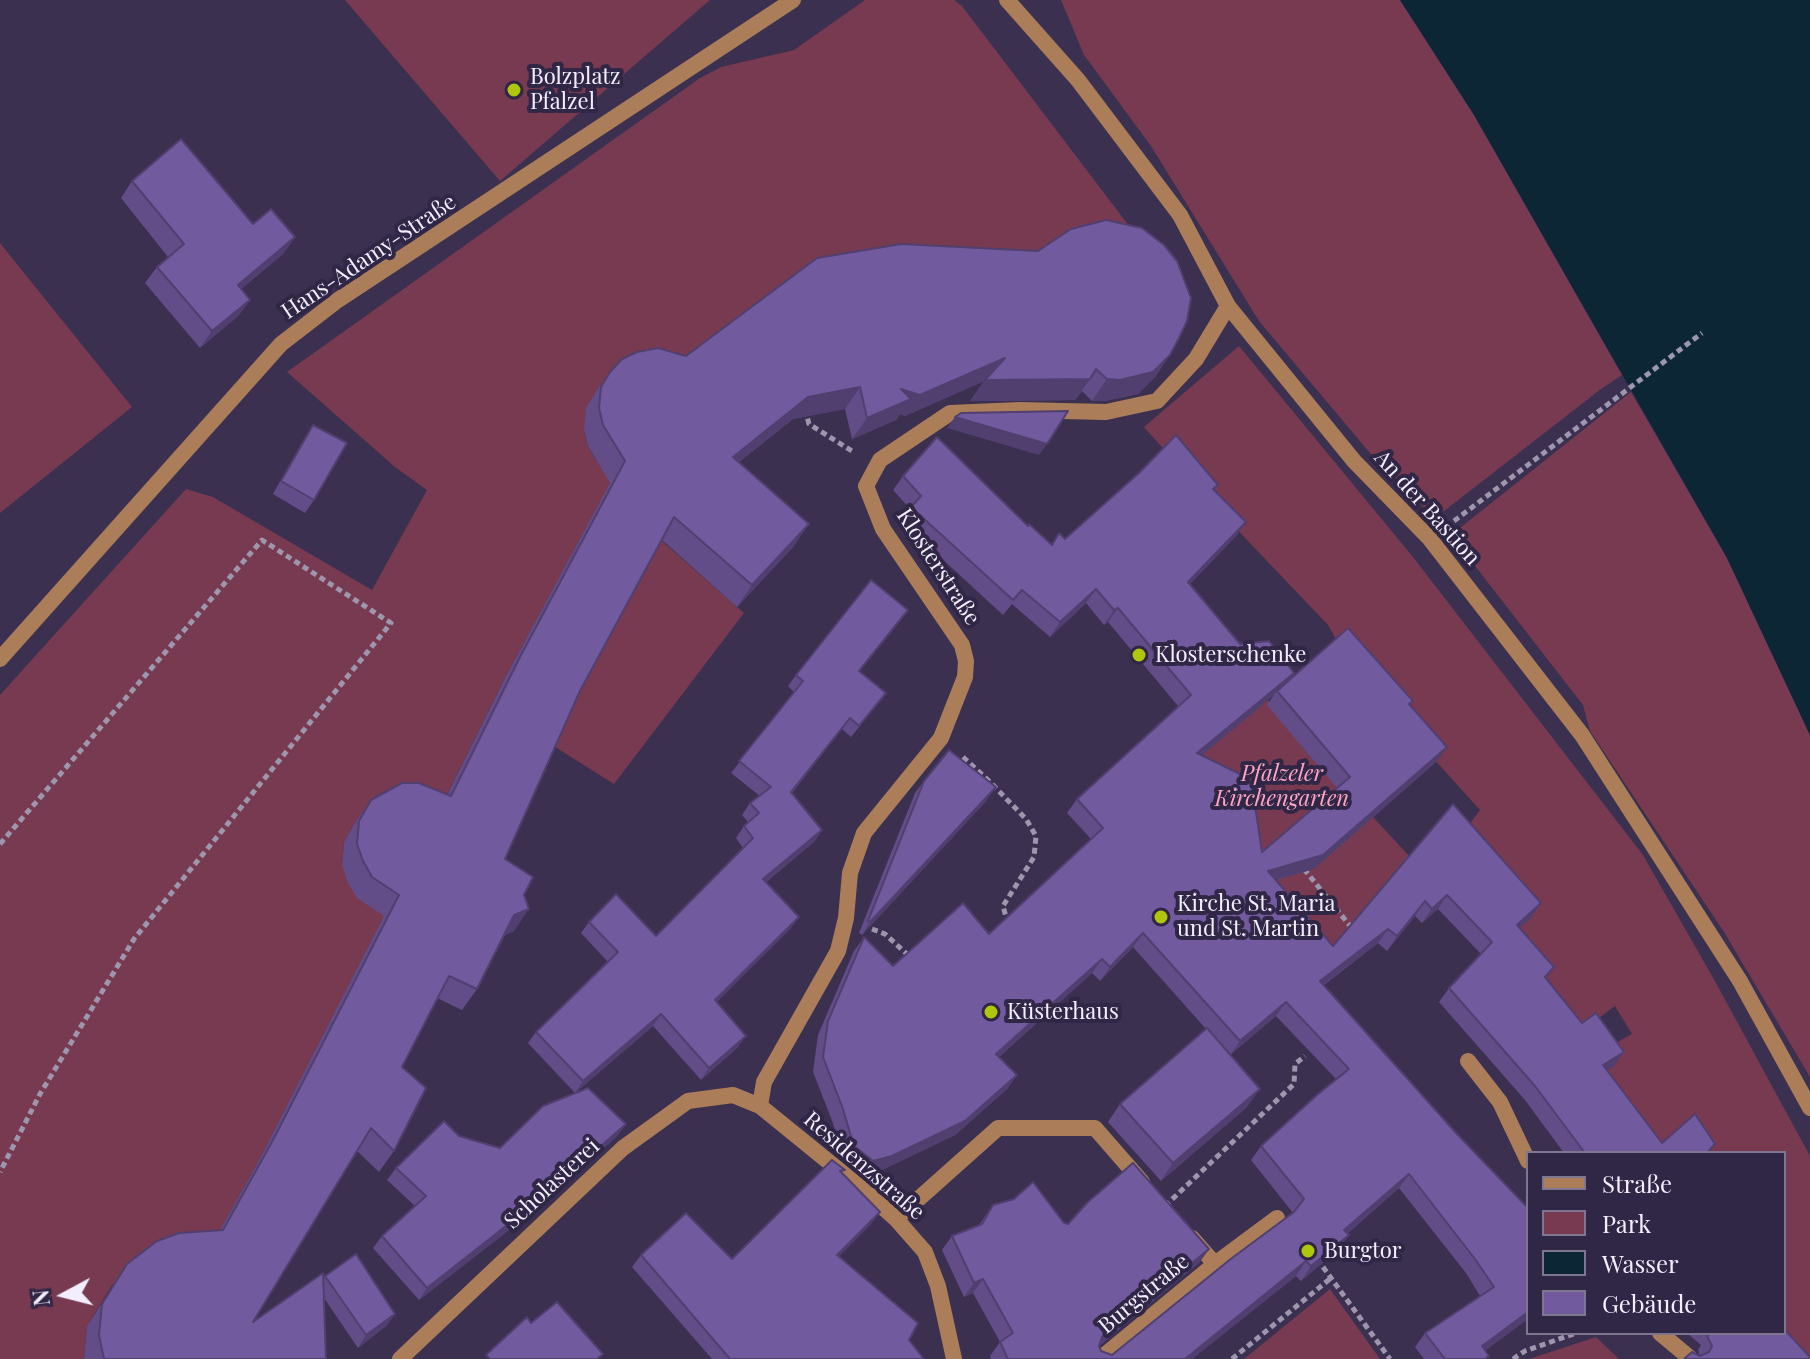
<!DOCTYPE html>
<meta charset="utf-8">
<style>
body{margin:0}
#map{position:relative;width:1810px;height:1359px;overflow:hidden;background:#3b3050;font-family:"Playfair Display",serif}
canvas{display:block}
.legend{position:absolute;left:1526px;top:1151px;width:260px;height:184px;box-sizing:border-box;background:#302645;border:2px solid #7e768f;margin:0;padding:10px 14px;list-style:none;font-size:24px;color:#f2eefe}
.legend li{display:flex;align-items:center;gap:16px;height:40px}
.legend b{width:40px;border:2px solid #7e768f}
.north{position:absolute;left:24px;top:1255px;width:80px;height:80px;-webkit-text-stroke:6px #302645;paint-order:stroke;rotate:263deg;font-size:22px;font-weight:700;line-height:32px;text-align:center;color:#f2eefe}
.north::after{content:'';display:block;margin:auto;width:28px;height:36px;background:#f2eefe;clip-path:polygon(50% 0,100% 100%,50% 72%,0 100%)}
</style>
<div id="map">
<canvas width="1810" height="1359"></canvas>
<ul class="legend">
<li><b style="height:10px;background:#ab7d59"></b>Straße</li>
<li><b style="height:22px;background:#773a50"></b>Park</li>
<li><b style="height:22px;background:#0c2636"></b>Wasser</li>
<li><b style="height:22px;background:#725a9f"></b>Gebäude</li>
</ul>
<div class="north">N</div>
</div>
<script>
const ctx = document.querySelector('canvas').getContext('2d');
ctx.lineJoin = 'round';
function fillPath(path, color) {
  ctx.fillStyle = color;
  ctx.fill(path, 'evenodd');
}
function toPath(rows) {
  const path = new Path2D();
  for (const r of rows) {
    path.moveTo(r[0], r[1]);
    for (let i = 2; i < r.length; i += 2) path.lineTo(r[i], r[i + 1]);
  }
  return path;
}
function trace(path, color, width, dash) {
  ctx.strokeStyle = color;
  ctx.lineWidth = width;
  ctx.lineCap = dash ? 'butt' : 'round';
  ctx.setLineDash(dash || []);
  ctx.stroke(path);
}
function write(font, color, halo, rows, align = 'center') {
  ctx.font = font + ' "Playfair Display",serif';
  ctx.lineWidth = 8;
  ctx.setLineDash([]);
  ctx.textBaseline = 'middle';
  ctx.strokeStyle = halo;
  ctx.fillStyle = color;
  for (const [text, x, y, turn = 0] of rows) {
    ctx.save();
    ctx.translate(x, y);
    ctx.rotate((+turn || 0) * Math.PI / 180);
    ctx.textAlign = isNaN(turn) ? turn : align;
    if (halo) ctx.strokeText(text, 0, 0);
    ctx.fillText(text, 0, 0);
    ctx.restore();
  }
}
const green = toPath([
 [345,0,710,0,500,181],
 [865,0,954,0,962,6,1139,239,584,430,588,446,596,460,617,471,506,676,435,819,356,821,344,842,342,865,386,913,258,1162,208,1252,112,1285,87,1326,84,1359,0,1359,0,695,186,489,213,497,372,590,427,490,395,467,287,372,700,78,721,67,794,50],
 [1061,0,1400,0,1474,115,1622,375,1601,389,1439,515,1431,514,1390,477,1259,321,1151,146,1084,55],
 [0,243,132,407,0,513],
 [1239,346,1413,557,1643,855,1716,983,1810,1156,1810,1359,1784,1333,1784,1153,1657,1153,1593,1079,1603,1050,1632,1034,1615,1006,1572,1038,1460,837,1480,810,1413,736,1338,643,1328,625,1208,499,1144,427],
 [1631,392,1727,558,1810,735,1810,1077,1724,932,1590,731,1583,705,1451,535],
 [662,541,744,613,614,784,552,745,649,557],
 [1267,699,1340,791,1328,855,1373,817,1411,858,1325,955,1276,891,1278,879,1284,877,1168,783],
 [1330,1289,1380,1359,1244,1359],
 [1596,1337,1619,1359,1529,1359]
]);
const water = toPath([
 [1400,0,1810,0,1810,735,1727,558,1474,115]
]);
const path = toPath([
 [805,409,809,424,852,451],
 [1454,521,1702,333],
 [963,757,988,780,1026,819,1036,836,1034,857,1003,906,1008,924],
 [0,844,262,540,391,623,134,939,40,1094,0,1172],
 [1304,869,1351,927],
 [872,929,885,934,909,956],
 [1165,1206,1294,1084,1295,1064,1305,1056],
 [1323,1267,1390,1359],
 [1232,1359,1331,1278],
 [1513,1359,1525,1351,1576,1333]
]);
const lane = toPath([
 [1007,0,1078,80,1180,215,1228,306,1354,461,1430,539,1582,735,1740,981,1810,1108]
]);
const street = toPath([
 [0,659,281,344,338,300,793,0],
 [1468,1061,1500,1102,1528,1161],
 [760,1106,764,1082,838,951,846,918,850,873,864,833,941,738,965,677,966,661,962,645,883,529,866,486,880,460,950,413,1020,410,1106,412,1157,401,1196,359,1228,306],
 [896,1219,998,1128,1095,1128,1142,1182],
 [1192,1238,1215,1264],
 [1660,1333,1691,1359],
 [400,1359,623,1148,688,1101,733,1095,760,1106,867,1193,896,1219,925,1252,938,1286,954,1359],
 [1100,1359,1215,1264,1277,1218]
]);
const wall = toPath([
 [132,181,253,224,295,237,283,254,241,289,250,300,238,316,200,348,145,283,157,267,168,257,121,198],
 [817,258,1156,376,1138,394,1105,401,1092,401,1082,391,1075,400,970,401,984,381,905,416,900,414,896,420,852,439,845,409,793,419,739,462,794,546,737,607,662,540,580,691,505,859,524,895,514,931,505,935,477,989,462,1010,437,998,402,1067,394,1151,379,1172,357,1151,253,1322,323,1279,325,1276,395,1314,386,1326,358,1348,324,1298,326,1359,84,1359,87,1326,127,1264,220,1230,258,1162,384,916,357,898,348,883,342,865,344,842,356,821,371,800,447,795,506,676,610,483,588,446,584,430,586,408,595,393,610,372,686,356],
 [313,425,314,500,305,513,273,494,305,437],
 [903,476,1028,526,1052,544,1059,533,1065,539,1214,490,1246,522,1236,536,1190,584,1240,644,1294,673,1288,682,1413,701,1410,705,1437,761,1314,869,1276,880,1333,946,1453,804,1531,918,1519,928,1546,978,1614,1066,1607,1070,1662,1143,1715,1144,1709,1153,1564,1153,1525,1100,1439,1002,1449,988,1481,954,1438,909,1422,923,1415,916,1387,951,1378,943,1324,985,1528,1319,1485,1350,1487,1359,1424,1359,1415,1347,1425,1333,1480,1296,1466,1273,1399,1188,1347,1234,1339,1249,1301,1281,1296,1276,1192,1359,991,1359,990,1356,1000,1342,973,1293,964,1297,942,1250,952,1236,979,1225,993,1205,1064,1223,1209,1249,1199,1263,1099,1346,1101,1351,1112,1355,1293,1213,1251,1160,1261,1146,1336,1079,1276,1016,1230,1055,1247,1107,1161,1181,1108,1122,1120,1104,1206,1029,1133,947,1100,981,1092,973,999,1057,1017,1075,1007,1089,955,1135,882,1170,863,1175,839,1156,841,1153,833,1123,813,1072,818,1035,854,951,864,937,893,966,989,934,1091,839,1067,813,1077,799,1178,706,1108,622,1104,625,1086,603,1050,637,1012,604,1003,615,901,521,910,509,893,490],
 [1274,695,1267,705,1337,788,1262,852,1202,755],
 [908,610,859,672,886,693,851,737,842,729,792,793,822,830,814,842,766,882,791,928,716,1002,738,1047,701,1080,653,1026,575,1093,528,1043,536,1032,608,962,581,933,589,922,656,936,743,848,736,838,744,826,748,822,742,815,750,803,760,796,731,773,794,692,788,686,796,675],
 [924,781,987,800,862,935,859,933,915,793],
 [626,1124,617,1136,536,1209,419,1300,373,1248,382,1236,415,1206,387,1180,396,1168,459,1136,500,1148],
 [842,1174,871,1224,839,1256,924,1359,712,1359,632,1267,641,1255,732,1259],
 [1687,1333,1784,1333,1700,1356,1698,1350,1701,1345]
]);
const shadedWall = toPath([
 [295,237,283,254,226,302,238,285],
 [250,300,238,316,200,348,212,331],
 [1170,355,1156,376,1138,394,1105,401,1092,401,1107,379],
 [1005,358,1090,379,1075,400,970,401,984,381,905,416,900,414,896,420,852,439,867,418,901,389],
 [860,387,845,409,793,419,718,479,733,457,808,397],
 [955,417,1047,444,1039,455,947,428],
 [1246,522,1236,536,1178,596,1188,582],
 [809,524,794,546,737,607,752,585],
 [1096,589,1086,603,1050,637,1060,622],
 [1118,608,1108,622,1104,625,1114,610],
 [1294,673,1284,687,1277,691,1274,695,1187,768,1197,753],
 [1447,747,1437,761,1314,869,1258,885,1268,871],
 [996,787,987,800,862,935,870,922],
 [822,830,814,842,755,890,763,879],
 [1447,895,1438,909,1422,923,1432,909],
 [1425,901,1415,916,1387,951,1397,936],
 [1541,903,1531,918,1507,939,1517,925],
 [529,909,514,931,499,937,514,915],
 [799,917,791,928,707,1012,715,1000],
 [1388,929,1378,943,1310,995,1320,981],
 [1143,933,1133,947,1100,981,1110,967],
 [1102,959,1092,973,986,1068,996,1054],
 [1286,1002,1276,1016,1230,1055,1240,1041],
 [661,1014,653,1026,575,1093,583,1081],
 [746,1036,738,1047,701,1080,709,1068],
 [1624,1052,1614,1066,1593,1079,1603,1065],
 [1017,1075,1007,1089,955,1135,882,1170,863,1175,873,1161],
 [1260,1089,1247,1107,1161,1181,1173,1163],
 [626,1124,617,1136,536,1209,419,1300,427,1288],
 [1409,1174,1399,1188,1334,1245,1344,1230],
 [880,1212,871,1224,829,1267,837,1255],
 [1349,1235,1339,1249,1301,1281,1311,1266],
 [1209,1249,1199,1263,1092,1351,1102,1337],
 [1306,1261,1296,1276,1192,1359,1185,1359],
 [983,1279,973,1293,964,1297,974,1283],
 [1528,1312,1528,1319,1474,1359,1482,1346],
 [395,1314,386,1326,358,1348,366,1335]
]);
const building = toPath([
 [181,139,253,224,271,209,295,237,238,285,250,300,212,331,157,267,184,244,132,181,181,139],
 [1106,220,1142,228,1164,245,1177,261,1191,298,1187,321,1179,338,1170,355,1153,372,1120,380,1107,379,1096,369,1090,379,985,380,1005,358,920,395,901,389,911,399,867,418,860,387,808,397,733,457,809,524,752,585,674,517,580,691,505,859,533,877,524,895,529,909,514,915,477,989,449,976,402,1067,426,1088,394,1151,371,1128,253,1322,323,1273,326,1359,104,1359,99,1335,102,1304,127,1264,157,1241,179,1233,223,1230,273,1140,399,895,372,877,363,861,357,844,359,821,371,800,402,783,419,783,451,796,521,655,625,461,603,425,599,408,601,387,610,372,622,359,637,352,658,348,686,356,817,258,901,244,1038,251,1071,229,1106,220],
 [1068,411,1047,444,955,417,961,413,1068,411],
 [313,425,347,443,314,500,281,481,313,425],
 [1176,435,1218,485,1213,489,1246,522,1188,582,1240,644,1269,641,1294,673,1197,753,1242,775,1252,785,1262,852,1350,777,1277,691,1348,628,1413,701,1409,704,1447,747,1323,855,1268,871,1333,946,1453,804,1541,903,1517,925,1554,967,1545,977,1582,1023,1596,1013,1624,1052,1603,1065,1662,1143,1695,1114,1715,1144,1707,1153,1585,1153,1535,1086,1449,988,1492,942,1447,895,1432,909,1425,901,1397,936,1388,929,1320,981,1457,1134,1528,1208,1528,1312,1482,1346,1489,1356,1485,1359,1445,1359,1425,1333,1494,1287,1475,1259,1409,1174,1344,1230,1349,1235,1311,1266,1306,1261,1185,1359,1008,1359,1000,1342,1013,1333,983,1279,974,1283,952,1236,982,1224,993,1205,1014,1199,1033,1182,1064,1223,1068,1224,1088,1202,1133,1163,1209,1249,1102,1337,1099,1346,1101,1351,1112,1355,1232,1258,1294,1212,1304,1199,1261,1146,1317,1095,1349,1069,1286,1002,1240,1041,1143,933,1110,967,1102,959,996,1054,1017,1075,965,1121,892,1156,873,1161,849,1142,852,1140,843,1109,823,1057,828,1021,864,937,893,966,963,903,989,934,1103,828,1077,799,1191,695,1118,608,1114,610,1096,589,1060,622,1022,590,1013,600,911,507,921,496,903,476,937,437,1028,526,1029,524,1052,545,1059,533,1065,539,1139,473,1176,435],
 [871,580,908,610,859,671,886,693,859,726,850,718,791,792,822,830,763,879,799,917,715,1000,746,1036,709,1068,661,1014,583,1081,536,1032,618,952,589,922,616,894,656,936,753,838,744,826,759,813,750,803,771,787,739,761,803,681,796,675,871,580],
 [949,750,996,787,870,922,868,921,924,781,949,750],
 [1207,1028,1260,1089,1173,1163,1120,1104,1207,1028],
 [588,1088,626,1124,544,1196,427,1288,382,1236,426,1196,396,1168,444,1121,459,1136,500,1148,543,1106,588,1088],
 [832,1160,845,1170,840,1171,880,1212,837,1255,918,1323,909,1340,924,1359,730,1359,641,1255,686,1213,732,1259,832,1160],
 [356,1254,395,1314,366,1335,325,1276,356,1254],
 [557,1302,603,1354,597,1359,490,1359,486,1355,527,1317,531,1323,557,1302],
 [1784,1329,1810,1357,1810,1359,1684,1359,1692,1352,1700,1356,1709,1352,1712,1346,1707,1336,1710,1333,1784,1333,1784,1329]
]);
const markers = [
 [514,90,8,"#aec60b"],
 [1139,655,8,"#aec60b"],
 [1161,917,8,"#aec60b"],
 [991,1012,8,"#aec60b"],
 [1308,1251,8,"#aec60b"]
];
const poiNames = [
 ["Bolzplatz",530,77],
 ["Pfalzel",530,102],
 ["Klosterschenke",1155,655],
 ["Kirche St. Maria",1177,904],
 ["und St. Martin",1177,929],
 ["Küsterhaus",1007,1012],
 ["Burgtor",1324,1251]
];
const streetNames = [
 ["Hans-Adamy-Straße",369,257,-34],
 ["An der Bastion",1427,508,48],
 ["Klosterstraße",938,567,57],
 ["Residenzstraße",864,1166,41],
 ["Scholasterei",552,1184,-43],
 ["Burgstraße",1144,1294,-40]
];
const parkNames = [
 ["Pfalzeler",1282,774],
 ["Kirchengarten",1282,799]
];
fillPath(green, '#773a50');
fillPath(water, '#0c2636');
trace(path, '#9d96ad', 5, [6, 4]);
trace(lane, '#ab7d59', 16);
trace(street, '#ab7d59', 16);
fillPath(wall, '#624d89');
fillPath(shadedWall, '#503f6f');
fillPath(building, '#725a9f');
trace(building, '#503f6f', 2);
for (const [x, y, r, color] of markers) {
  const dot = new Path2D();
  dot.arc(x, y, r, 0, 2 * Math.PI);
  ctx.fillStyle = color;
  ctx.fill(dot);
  trace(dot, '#302645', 3);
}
write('22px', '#f2eefe', '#302645', poiNames, 'left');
write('22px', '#f2eefe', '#302645', streetNames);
write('italic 22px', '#fea5c3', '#302645', parkNames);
</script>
